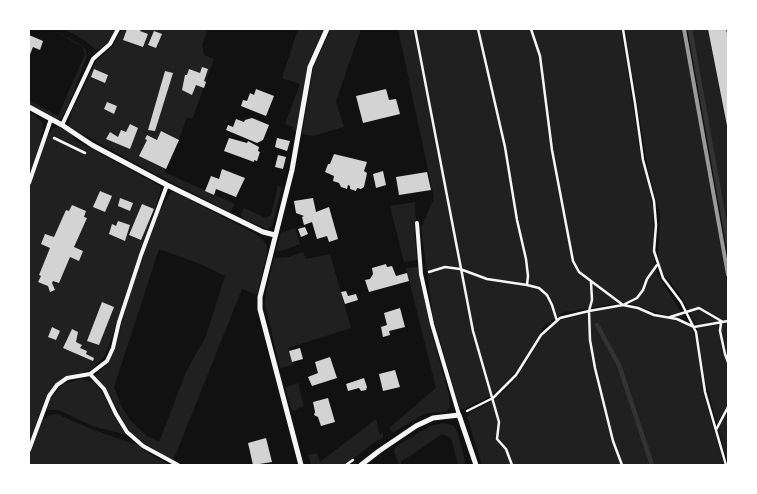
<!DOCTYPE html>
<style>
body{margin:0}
#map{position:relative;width:757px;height:494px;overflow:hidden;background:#111;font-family:"Playfair Display",serif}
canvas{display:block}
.frame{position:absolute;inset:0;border:30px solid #fff;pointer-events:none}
</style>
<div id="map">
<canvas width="757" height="494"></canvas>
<div class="frame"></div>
</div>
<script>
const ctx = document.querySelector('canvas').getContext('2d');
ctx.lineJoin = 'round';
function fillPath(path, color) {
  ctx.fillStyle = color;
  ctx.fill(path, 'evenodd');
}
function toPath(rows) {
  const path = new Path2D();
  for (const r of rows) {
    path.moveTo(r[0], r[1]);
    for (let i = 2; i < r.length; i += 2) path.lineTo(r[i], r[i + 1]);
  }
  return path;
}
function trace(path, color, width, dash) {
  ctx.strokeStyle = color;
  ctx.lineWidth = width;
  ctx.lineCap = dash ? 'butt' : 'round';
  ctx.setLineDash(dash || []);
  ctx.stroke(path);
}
const green = toPath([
 [51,29,78,43,85,49,87,56,69,104,61,118,57,120,29,103,29,100,58,116,85,54,82,47],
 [64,29,116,29,110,40,102,48,96,50,83,39],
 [122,29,208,29,202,45,204,55,214,59,193,117,192,119,187,117,179,140,164,172,235,204,230,212,144,168,70,127,69,123,72,111,96,61,113,46],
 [298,29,324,29,309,61,296,131,293,130,293,127,285,124,300,84,282,78],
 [331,29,361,29,336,101,344,127,313,136,302,134,305,116,313,69],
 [398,29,621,29,640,152,653,206,654,259,657,273,684,318,661,314,626,302,564,312,544,326,518,369,502,386,489,397,464,409,460,409,433,317,421,228,434,198],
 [625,29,682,29,728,289,728,320,696,325,679,293,662,272,658,256,660,213,648,170],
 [687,29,708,29,728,136,728,257],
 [29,111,42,122,43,129,39,148,29,178],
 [58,127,70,133,75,140,160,186,161,190,106,354,95,367,82,373,62,378,54,385,45,399,29,444,29,190,48,134,54,128],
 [278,185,282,188,272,226,267,229,242,218,241,215,244,208,266,218,271,215],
 [171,192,175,192,261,237,267,246,267,254,257,295,242,289,173,461,138,439,128,429,108,392,95,376,108,363,117,343,126,306,136,276,159,212],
 [159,249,203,265,225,276,206,336,186,372,159,442,147,436,130,420,121,405,114,387],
 [415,202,416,221,414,226,417,260,404,262,390,206],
 [295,228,300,244,282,251,276,251,281,233],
 [303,252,306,259,330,254,351,328,288,348,293,365,280,368,265,304,266,292,274,258,289,257],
 [418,267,429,323,449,395,450,408,446,412,428,413,419,417,393,433,389,428,436,388,406,268],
 [619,306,639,308,657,316,683,321,692,328,697,346,703,392,724,465,482,465,467,417,468,414,494,400,510,386,518,376,542,337,560,320],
 [728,322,728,464,705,380,697,328],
 [80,379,94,382,102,393,120,426,127,435,92,426,59,410,46,410,50,400,63,384],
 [298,383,304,406,292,411,285,387],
 [57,414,91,429,137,445,150,454,170,465,29,465,29,457,42,421,49,415],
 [376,419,380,435,383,433,383,438,372,444,345,465,311,465,308,455,317,453,320,462],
 [443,423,453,425,457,431,466,465,458,465,451,438,442,434,401,462,401,465,399,465,394,451,395,447,430,426]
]);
const stream = toPath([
 [690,29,728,242],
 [597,325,619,365,652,465]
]);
const building = toPath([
 [127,29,141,29,140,31,148,34,143,47,123,40],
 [708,29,726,29,728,38,728,131],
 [154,31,162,34,156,48,148,45],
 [29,35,43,41,40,50,33,47,29,57],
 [202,67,208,69,204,81,206,82,204,88,196,85,192,95,182,90,185,75,187,75,189,69,200,73],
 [94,69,108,75,105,83,91,77],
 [165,71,173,73,155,131,148,130],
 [256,89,274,96,266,116,241,106,243,100,247,101,250,93,254,95],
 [386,89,389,100,396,99,400,114,363,123,356,96],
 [107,102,117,106,114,114,104,109],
 [252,118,269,125,263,140,257,143,226,130,228,125,233,127,236,119,244,122,245,120],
 [130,124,138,128,130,149,106,139,110,132,118,137,121,130,126,132],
 [161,131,179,140,166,169,139,156,147,140,145,139,147,135,157,140],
 [229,138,247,143,248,141,259,147,258,151,260,152,257,161,254,160,254,162,224,151],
 [277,138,290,141,287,151,275,147],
 [334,154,367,162,364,171,367,173,364,187,361,189,357,188,356,191,350,189,350,186,348,185,347,189,341,187,339,183,333,181,334,176,325,172,328,164,330,164],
 [278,155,286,157,283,169,275,167],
 [222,169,245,178,236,197,216,189,214,195,205,191,211,176,219,179],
 [383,171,386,185,376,188,373,174],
 [427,172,431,190,399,195,396,177],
 [100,191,112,196,105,212,93,207],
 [120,198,133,203,130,211,118,206],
 [313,198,316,212,329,207,338,239,329,242,327,236,317,239,312,222,304,225,302,217,304,216,296,213,294,201],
 [142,204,154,209,141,240,129,235],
 [72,205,86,211,84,217,87,218,74,247,83,251,79,261,70,257,59,283,53,281,52,283,55,290,50,292,48,286,38,282,41,276,39,275,50,248,41,244,45,234,54,237,66,210,69,211],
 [118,221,130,225,125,241,109,234,112,224,116,226],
 [305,227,308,234,301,237,298,229],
 [386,264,387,267,392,266,396,276,407,273,409,281,369,292,365,280,370,279,373,274,372,268],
 [346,291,348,296,356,294,358,300,345,304,341,292],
 [102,302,114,307,99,345,87,341],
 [400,308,405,327,389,331,390,335,383,337,381,327,387,325,384,313],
 [52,327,60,331,56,340,48,337],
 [72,329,78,332,76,342,82,345,80,348,87,351,86,354,94,358,93,361,63,348],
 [300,348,303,359,292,362,289,351],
 [330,357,337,378,312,386,308,377,318,373,315,362],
 [395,370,400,387,383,391,379,374],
 [364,378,367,387,366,390,361,391,359,388,348,391,346,384],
 [328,398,335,422,321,426,318,417,314,415,315,412,313,402],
 [266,438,272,462,253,465,248,443]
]);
const path = toPath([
 [415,29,473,331,499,422,497,439,506,449,512,465],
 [478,29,505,147,517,220,526,259,528,276,527,285,539,288,547,295,552,305,557,321],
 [531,29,540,56,552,150,573,261,579,272,623,305,637,298,643,290,647,279,657,265],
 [623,29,635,103,643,160,654,201,656,225,654,251,663,278,681,302,696,332,705,392,726,465],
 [54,138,85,153],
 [429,272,445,267,460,269,487,279,527,285],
 [591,282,592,300,589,311,590,340,595,368,613,441,622,465],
 [670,317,699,308,723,322],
 [721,323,720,331,725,354,728,362],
 [467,411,493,398,516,375,541,335,560,318,589,311,623,305,638,308,654,315,677,319,694,327,728,321],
 [716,430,728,407],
 [346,465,353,460]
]);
const service = toPath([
 [62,125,93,59,110,44,118,29],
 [29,183,51,119],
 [417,223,421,274,432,324,459,415],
 [90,374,104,389,116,414,127,432,143,446,178,465],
 [29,450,49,396,57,385,67,378,90,374,107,361,113,348,119,322,141,255,167,185]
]);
const minor = toPath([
 [29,107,62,125,92,145,167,185,263,232,275,235],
 [301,465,260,309,260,297,292,170,310,67,327,29],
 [361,465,379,451,416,426,433,418,459,415,476,465]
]);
const rail = toPath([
 [684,29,728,275]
]);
fillPath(green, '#202020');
trace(stream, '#333', 4.5);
fillPath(building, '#d3d3d3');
trace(path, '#f5f5f5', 2.5);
trace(service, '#f5f5f5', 4);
trace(minor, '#f5f5f5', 5);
trace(rail, '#9a9a9a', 4);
</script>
